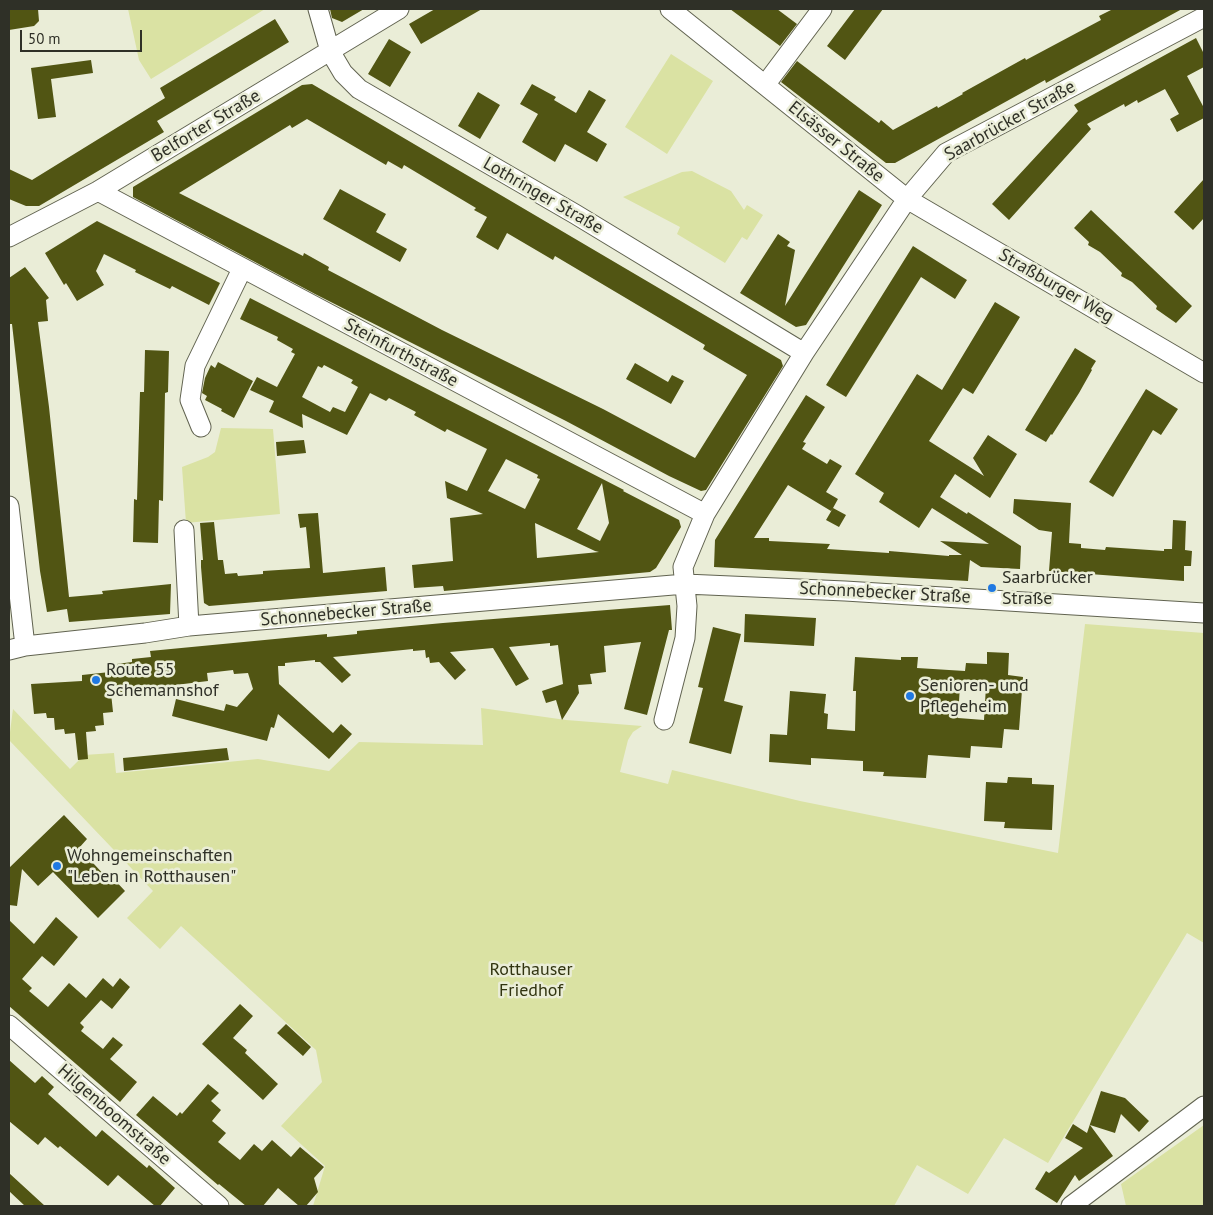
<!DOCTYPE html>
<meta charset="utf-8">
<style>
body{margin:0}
#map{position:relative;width:1213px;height:1215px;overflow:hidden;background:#eaedd7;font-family:"PT Sans",sans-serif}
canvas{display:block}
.frame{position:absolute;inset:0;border:10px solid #2f3027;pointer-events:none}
.scale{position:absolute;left:20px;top:30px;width:122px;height:22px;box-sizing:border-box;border:2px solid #2f3027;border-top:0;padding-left:6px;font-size:15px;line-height:18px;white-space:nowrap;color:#2f3027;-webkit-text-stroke:4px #eaedd7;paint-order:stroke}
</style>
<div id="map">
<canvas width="1213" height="1215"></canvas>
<div class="frame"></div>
<div class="scale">50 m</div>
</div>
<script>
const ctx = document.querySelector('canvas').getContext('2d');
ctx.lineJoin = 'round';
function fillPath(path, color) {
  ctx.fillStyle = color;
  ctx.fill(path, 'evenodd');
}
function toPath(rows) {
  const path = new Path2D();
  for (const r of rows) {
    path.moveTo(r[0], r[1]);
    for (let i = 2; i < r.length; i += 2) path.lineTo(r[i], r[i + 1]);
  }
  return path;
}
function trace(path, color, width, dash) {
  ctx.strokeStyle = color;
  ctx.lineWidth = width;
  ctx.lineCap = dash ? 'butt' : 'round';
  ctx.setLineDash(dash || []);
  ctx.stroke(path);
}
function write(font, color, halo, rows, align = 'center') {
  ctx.font = font + ' "PT Sans",sans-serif';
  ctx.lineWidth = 5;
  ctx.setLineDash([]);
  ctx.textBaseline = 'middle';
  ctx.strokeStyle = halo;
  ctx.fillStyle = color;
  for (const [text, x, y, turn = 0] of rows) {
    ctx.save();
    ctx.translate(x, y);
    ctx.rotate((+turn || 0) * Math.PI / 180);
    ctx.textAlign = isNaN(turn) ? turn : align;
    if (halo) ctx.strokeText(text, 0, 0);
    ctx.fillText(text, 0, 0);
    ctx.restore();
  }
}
const green = toPath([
 [128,9,265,9,151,79,139,60],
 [671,54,713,81,667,154,625,127],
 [692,171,731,191,744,210,747,205,763,215,747,240,742,237,725,263,677,234,680,227,623,197,682,172],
 [221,428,273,429,280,514,186,523,182,467,208,457,215,452],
 [1085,624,1204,633,1204,943,1187,933,1048,1163,1004,1138,968,1194,917,1165,894,1206,313,1206,325,1166,281,1126,322,1082,316,1050,181,926,160,949,127,918,153,891,9,740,13,709,70,769,84,755,114,753,116,773,258,759,329,771,359,742,483,745,481,708,566,720,642,726,633,732,628,740,620,772,668,784,672,770,800,801,1058,853],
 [1204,1125,1204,1206,1126,1206,1121,1184]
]);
const building = toPath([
 [9,9,38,9,39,21,34,26,9,30],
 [330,9,364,9,342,22,332,18],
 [435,9,482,9,421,44,409,24],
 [730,9,777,9,797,24,780,46],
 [855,9,883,9,845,60,827,46],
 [1113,9,1182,9,1046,83,1045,80,895,163,886,163,781,82,797,61,879,123,881,120,893,130,937,106,938,108,963,94,962,93,1025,58,1026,60,1101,20,1099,16],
 [275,19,289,42,157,121,164,132,39,206,26,206,9,199,9,169,32,180,165,98,160,88],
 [1196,38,1204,54,1204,67,1187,76,1204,108,1204,118,1177,132,1170,119,1179,114,1165,89,1138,103,1137,100,1125,107,1124,104,1087,124,1091,129,1009,220,992,204,1078,111,1074,105],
 [389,39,411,52,390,87,368,74],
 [91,60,93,73,51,79,56,117,38,119,31,68],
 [312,84,781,360,783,366,706,490,701,491,669,476,566,421,315,294,133,197,133,187,302,85],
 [307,119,386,165,388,161,402,169,404,165,476,208,474,210,487,217,476,237,498,250,507,233,553,260,555,256,705,345,703,349,747,375,695,458,603,409,442,330,328,270,329,267,304,253,303,256,179,193,290,125,292,128],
 [532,84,556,97,554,100,576,113,589,90,606,100,587,132,607,144,597,162,565,144,555,162,522,142,538,114,520,104],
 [478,92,500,105,480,139,458,126],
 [1204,179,1204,218,1193,230,1174,212],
 [340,189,386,214,376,232,407,249,400,262,323,219],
 [859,190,882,205,806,325,796,327,740,293,778,234,790,242,787,246,795,250,785,306],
 [1091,210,1192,306,1176,323,1156,309,1157,306,1132,282,1121,276,1122,273,1100,252,1088,245,1089,242,1074,228],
 [97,221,220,283,209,305,172,286,170,289,135,272,136,270,104,254,96,271,104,285,77,301,66,283,64,285,45,253],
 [913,246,967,280,955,299,921,277,846,397,826,385],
 [25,267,49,298,46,300,48,321,38,322,49,407,69,597,103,594,102,591,171,584,170,614,69,622,67,609,47,612,40,571,12,324,9,324,9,278],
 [250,298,624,490,623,491,679,520,681,527,656,568,650,572,444,591,443,586,414,588,412,565,453,561,450,518,483,514,447,498,445,481,467,491,487,449,447,429,445,432,414,415,416,412,389,398,386,401,370,393,347,435,302,414,303,428,269,412,274,401,250,390,257,377,277,387,295,354,291,352,293,349,277,340,278,337,240,319],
 [324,365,353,380,351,383,358,387,345,412,333,407,330,412,302,397,318,366,322,368],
 [506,459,538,475,537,478,540,479,525,509,488,491],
 [602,483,609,523,600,541,577,529],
 [535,523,595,551,599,552,537,558],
 [995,302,1020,317,973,394,963,388,929,441,984,476,973,458,988,435,1017,454,990,498,955,474,940,497,967,514,968,512,1021,546,1020,569,981,567,970,560,968,581,714,567,715,540,806,395,825,407,803,442,806,443,802,449,827,464,830,459,842,466,826,492,838,499,833,508,846,515,839,527,826,520,833,508,831,511,788,485,754,538,769,538,769,541,830,544,827,549,889,553,889,551,949,556,949,555,962,555,940,541,989,544,932,508,919,528,879,502,884,493,855,474,917,374,942,390],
 [1075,348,1096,361,1091,369,1092,370,1079,393,1052,435,1051,434,1046,442,1025,430],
 [145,350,169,351,168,392,165,393,163,501,159,500,158,543,133,542,134,499,137,500,140,392,144,392],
 [218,362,253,381,234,418,221,411,222,409,205,400,207,396,202,393,205,378,211,365,215,368],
 [635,363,668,382,672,375,684,381,671,404,626,379],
 [1146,389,1178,409,1161,435,1153,430,1113,497,1089,482],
 [304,440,306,453,277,456,276,442],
 [1014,499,1071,503,1069,543,1081,544,1081,548,1105,550,1106,547,1164,551,1164,549,1172,549,1173,520,1186,521,1185,550,1192,551,1191,566,1184,566,1184,581,1049,571,1052,532,1039,530,1013,513],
 [318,513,323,573,385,567,387,591,209,606,204,603,201,567,201,560,203,560,200,523,214,522,218,560,223,560,225,574,237,573,238,576,263,574,263,571,310,568,306,527,300,528,298,514],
 [670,605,672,630,669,630,647,715,624,709,641,642,604,646,606,672,590,674,592,684,578,685,579,693,562,720,556,700,546,703,542,691,563,684,558,645,550,646,550,643,509,647,529,679,516,686,493,648,450,652,466,670,455,680,439,662,430,663,429,657,426,658,425,650,413,651,413,649,333,657,351,675,342,683,320,662,315,662,315,660,285,663,285,666,278,666,279,684,333,733,341,724,352,734,329,759,278,714,274,728,271,727,267,741,172,716,176,699,224,711,226,704,237,707,253,689,248,673,234,674,233,670,207,673,208,681,159,687,147,685,132,687,133,691,111,693,113,712,103,713,104,725,95,726,96,731,86,732,88,759,78,760,75,733,65,734,64,729,55,730,54,718,47,718,46,713,34,714,31,684,82,681,82,675,110,672,109,665,132,662,132,659,151,657,150,651,327,634,327,637,357,634,357,631,443,623],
 [745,614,816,618,814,646,744,642],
 [713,627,741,634,724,701,743,706,731,754,689,743,703,688,698,687],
 [987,652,1009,653,1008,675,1023,677,1019,730,1004,729,1002,748,971,746,970,758,928,755,926,778,883,776,884,772,863,771,863,761,811,758,811,765,769,762,770,734,787,735,790,691,826,694,824,713,828,714,827,729,855,731,856,691,853,691,855,657,901,660,901,657,918,657,917,668,965,671,966,663,987,664],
 [960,685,986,686,984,720,958,718],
 [227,748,229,760,124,771,123,758],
 [1008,777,1032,778,1032,784,1054,785,1052,830,1004,828,1005,822,984,821,986,782,1007,783],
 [64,815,87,839,79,848,108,879,111,876,125,891,98,918,53,872,38,886,22,869,17,906,9,905,9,868],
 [56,917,78,937,54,966,42,956,22,979,32,988,29,991,48,1007,69,983,86,998,103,978,113,987,120,978,130,987,112,1009,101,1000,80,1023,84,1027,81,1031,103,1049,113,1037,123,1045,110,1059,137,1082,120,1102,9,1006,9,920,34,944],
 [240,1004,253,1016,233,1038,247,1050,245,1053,278,1084,263,1100,202,1044],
 [286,1024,311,1047,303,1056,277,1033],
 [9,1060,35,1083,42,1076,54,1087,48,1094,96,1137,102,1130,147,1168,149,1165,175,1188,160,1206,155,1206,118,1175,108,1186,60,1146,58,1148,45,1137,38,1145,9,1121],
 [208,1084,219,1093,211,1101,221,1110,212,1121,226,1133,218,1142,240,1160,254,1144,262,1151,272,1140,291,1157,300,1147,324,1167,314,1178,318,1192,306,1206,299,1206,278,1188,263,1206,246,1206,219,1184,218,1185,136,1115,153,1096,177,1116,180,1112,182,1114],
 [1101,1091,1125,1098,1149,1121,1139,1132,1121,1114,1115,1133,1090,1125,1113,1156,1079,1181,1075,1175,1057,1203,1035,1189,1046,1171,1049,1173,1083,1148,1065,1138,1073,1124,1087,1133],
 [9,1173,45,1206,25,1206,9,1191]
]);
const street = toPath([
 [318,9,330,51,343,73,359,89,575,214,804,353],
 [670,9,907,199,1204,373],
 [765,85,822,9],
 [98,191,705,514],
 [9,237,98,191,399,9],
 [201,427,190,400,195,366,242,269],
 [9,506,25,646],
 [184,530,189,626],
 [9,650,25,646,145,633,189,626,685,584,845,591,1204,613],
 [664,720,685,638,687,606,683,567,705,514,804,353,907,199,946,153,1204,17],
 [9,1025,219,1206],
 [1071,1206,1204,1106]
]);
const markers = [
 [992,588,5,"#2079e2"],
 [96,680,5,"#2079e2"],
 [910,696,5,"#2079e2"],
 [57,866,5,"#2079e2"]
];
const streetNames = [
 ["Saarbrücker Straße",1010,121,-29],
 ["Belforter Straße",206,126,-31],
 ["Elsässer Straße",836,142,39],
 ["Lothringer Straße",543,196,30],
 ["Straßburger Weg",1056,286,30],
 ["Steinfurthstraße",401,353,28],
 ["Schonnebecker Straße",885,593,3],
 ["Schonnebecker Straße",346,613,-5],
 ["Hilgenboomstraße",114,1115,41]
];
const poiNames = [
 ["Saarbrücker",1002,578],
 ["Straße",1002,599],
 ["Route 55",106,670],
 ["Schemannshof",106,691],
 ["Senioren- und",920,686],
 ["Pflegeheim",920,707],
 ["Wohngemeinschaften",67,856],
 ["\"Leben in Rotthausen\"",67,877]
];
const parkNames = [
 ["Rotthauser",531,970],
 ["Friedhof",531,991]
];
fillPath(green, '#dae2a3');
fillPath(building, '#515513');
trace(street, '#616350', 21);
trace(street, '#fff', 19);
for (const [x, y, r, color] of markers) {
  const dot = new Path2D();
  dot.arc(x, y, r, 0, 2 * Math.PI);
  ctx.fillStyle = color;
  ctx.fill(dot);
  trace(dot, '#eaedd7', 2);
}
write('18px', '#2f3027', '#eaedd7', streetNames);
write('18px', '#2f3027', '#eaedd7', poiNames, 'left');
write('18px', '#313410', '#eaedd7', parkNames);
</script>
